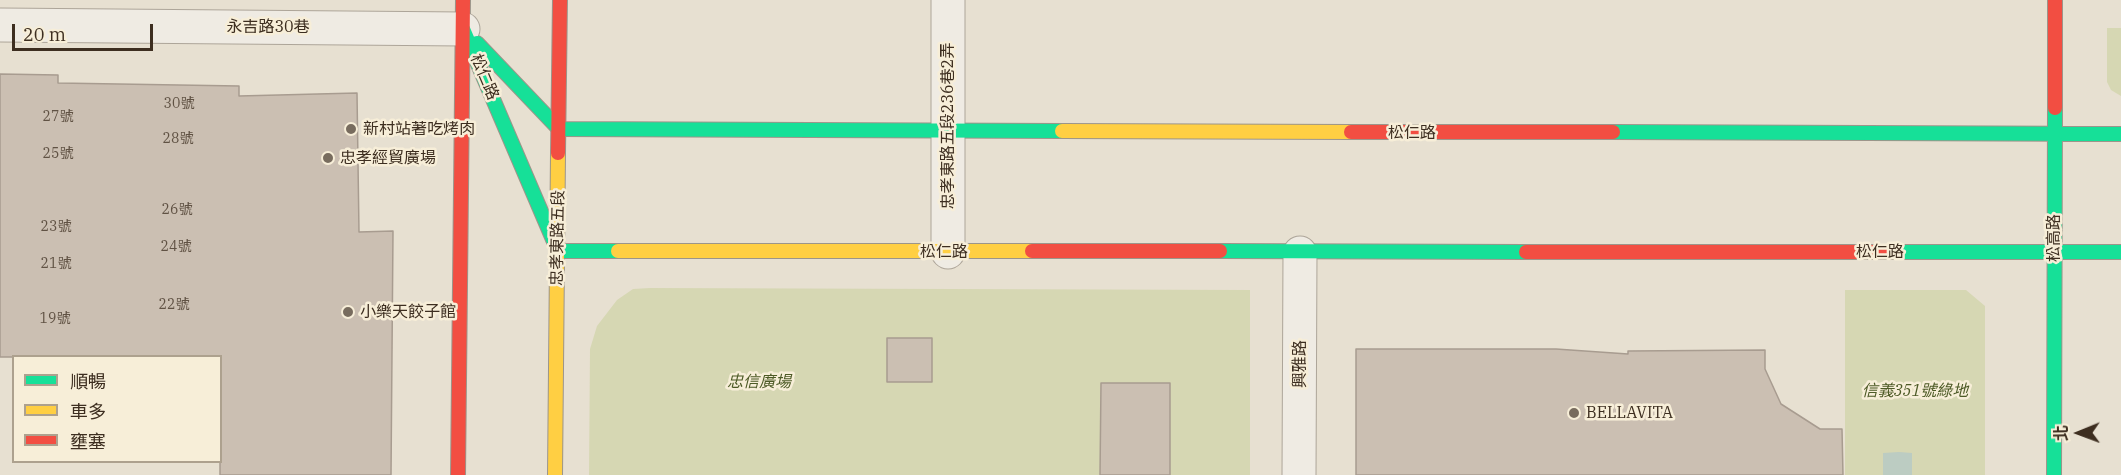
<!DOCTYPE html>
<meta charset="utf-8">
<style>
body{margin:0}
#map{position:relative;width:2121px;height:475px;overflow:hidden;background:#e7e0d1;font-family:"IBM Plex Serif","Noto Sans TC",serif}
canvas{display:block}
.legend{position:absolute;left:12px;top:355px;width:210px;height:108px;box-sizing:border-box;background:#f7eed8;border:2px solid #ada18e;margin:0;padding:8px 10px;list-style:none;font-size:18px;color:#3d2e20}
.legend li{display:flex;align-items:center;gap:12px;height:30px}
.legend b{width:30px;border:2px solid #ada18e}
.north{position:absolute;left:2049px;top:403px;width:60px;height:60px;-webkit-text-stroke:4px #f7eed8;paint-order:stroke;rotate:269deg;font-size:16px;font-weight:700;line-height:24px;text-align:center;color:#3d2e20}
.north::after{content:'';display:block;margin:auto;width:21px;height:27px;background:#3d2e20;clip-path:polygon(50% 0,100% 100%,50% 72%,0 100%)}
.scale{position:absolute;left:12px;top:24px;width:141px;height:27px;box-sizing:border-box;border:3px solid #3d2e20;border-top:0;padding-left:8px;font-size:18px;line-height:21px;white-space:nowrap;color:#3d2e20;-webkit-text-stroke:4px #f7eed8;paint-order:stroke}
</style>
<div id="map">
<canvas width="2121" height="475"></canvas>
<ul class="legend">
<li><b style="height:8px;background:#16e098"></b>順暢</li>
<li><b style="height:8px;background:#ffcf43"></b>車多</li>
<li><b style="height:8px;background:#f24e42"></b>壅塞</li>
</ul>
<div class="north">北</div>
<div class="scale">20 m</div>
</div>
<script>
const ctx = document.querySelector('canvas').getContext('2d');
ctx.lineJoin = 'round';
function fillPath(path, color) {
  ctx.fillStyle = color;
  ctx.fill(path, 'evenodd');
}
function toPath(rows) {
  const path = new Path2D();
  for (const r of rows) {
    path.moveTo(r[0], r[1]);
    for (let i = 2; i < r.length; i += 2) path.lineTo(r[i], r[i + 1]);
  }
  return path;
}
function trace(path, color, width, dash) {
  ctx.strokeStyle = color;
  ctx.lineWidth = width;
  ctx.lineCap = dash ? 'butt' : 'round';
  ctx.setLineDash(dash || []);
  ctx.stroke(path);
}
function write(font, color, halo, rows, align = 'center') {
  ctx.font = font + ' "IBM Plex Serif","Noto Sans TC",serif';
  ctx.lineWidth = 5;
  ctx.setLineDash([]);
  ctx.textBaseline = 'middle';
  ctx.strokeStyle = halo;
  ctx.fillStyle = color;
  for (const [text, x, y, turn = 0] of rows) {
    ctx.save();
    ctx.translate(x, y);
    ctx.rotate((+turn || 0) * Math.PI / 180);
    ctx.textAlign = isNaN(turn) ? turn : align;
    if (halo) ctx.strokeText(text, 0, 0);
    ctx.fillText(text, 0, 0);
    ctx.restore();
  }
}
const green = toPath([
 [2107,28,2121,28,2121,96,2111,90,2107,82],
 [650,288,1250,290,1250,475,589,475,590,349,597,326,617,300,633,289],
 [1845,290,1966,290,1985,306,1985,475,1845,475]
]);
const water = toPath([
 [1899,452,1912,453,1912,475,1883,475,1883,453]
]);
const building = toPath([
 [0,74,58,75,58,83,239,86,239,96,357,93,359,232,393,231,391,475,220,475,220,357,0,357,0,74],
 [887,338,932,338,932,382,887,382,887,338],
 [1356,349,1556,349,1628,354,1628,351,1765,350,1765,369,1781,404,1820,429,1842,429,1843,475,1356,475,1356,349],
 [1101,383,1170,383,1170,475,1100,475,1101,383]
]);
const street = toPath([
 [0,25,463,29],
 [948,252,948,0],
 [1299,475,1300,253]
]);
const fast = toPath([
 [463,29,558,251,618,251],
 [477,43,559,129,1062,131],
 [1613,132,2121,134],
 [1220,251,1526,252],
 [1895,252,2121,252],
 [2054,475,2055,108]
]);
const slow = toPath([
 [1062,131,1351,132],
 [618,251,1032,251],
 [555,475,558,153]
]);
const jam = toPath([
 [2055,108,2055,0],
 [1351,132,1613,132],
 [558,153,560,0],
 [1032,251,1220,251],
 [1526,252,1895,252],
 [458,475,463,0]
]);
const markers = [
 [351,129,6,"#786c5e"],
 [328,158,6,"#786c5e"],
 [348,312,6,"#786c5e"],
 [1574,413,6,"#786c5e"]
];
const numberNames = [
 ["30號",179,104],
 ["27號",58,117],
 ["28號",178,139],
 ["25號",58,154],
 ["26號",177,210],
 ["23號",56,227],
 ["24號",176,247],
 ["21號",56,264],
 ["22號",174,305],
 ["19號",55,319]
];
const streetNames = [
 ["永吉路30巷",268,27],
 ["松仁路",484,77,67],
 ["忠孝東路五段236巷2弄",948,126,-90],
 ["松仁路",1412,133],
 ["忠孝東路五段",558,238,-89],
 ["松高路",2054,238,-90],
 ["松仁路",944,252],
 ["松仁路",1880,252],
 ["興雅路",1300,364,-90]
];
const poiNames = [
 ["新村站著吃烤肉",363,129],
 ["忠孝經貿廣場",340,158],
 ["小樂天餃子館",360,312],
 ["BELLAVITA",1586,413]
];
const parkNames = [
 ["忠信廣場",759,382],
 ["信義351號綠地",1915,391]
];
fillPath(green, '#d6d7b3');
fillPath(water, '#bcccc2');
fillPath(building, '#cbbfb2');
trace(building, '#a89c90', 1.5);
trace(street, '#ada599', 35);
trace(fast, '#9c958a', 16);
trace(slow, '#9c958a', 16);
trace(jam, '#9c958a', 16);
trace(street, '#efebe3', 33);
trace(fast, '#16e098', 14);
trace(slow, '#ffcf43', 14);
trace(jam, '#f24e42', 14);
for (const [x, y, r, color] of markers) {
  const dot = new Path2D();
  dot.arc(x, y, r, 0, 2 * Math.PI);
  ctx.fillStyle = color;
  ctx.fill(dot);
  trace(dot, '#f7eed8', 2);
}
write('14px', '#605244', null, numberNames);
write('16px', '#3d2e20', '#f7eed8', streetNames);
write('16px', '#3d2e20', '#f7eed8', poiNames, 'left');
write('italic 16px', '#4d5a26', '#f7eed8', parkNames);
</script>
